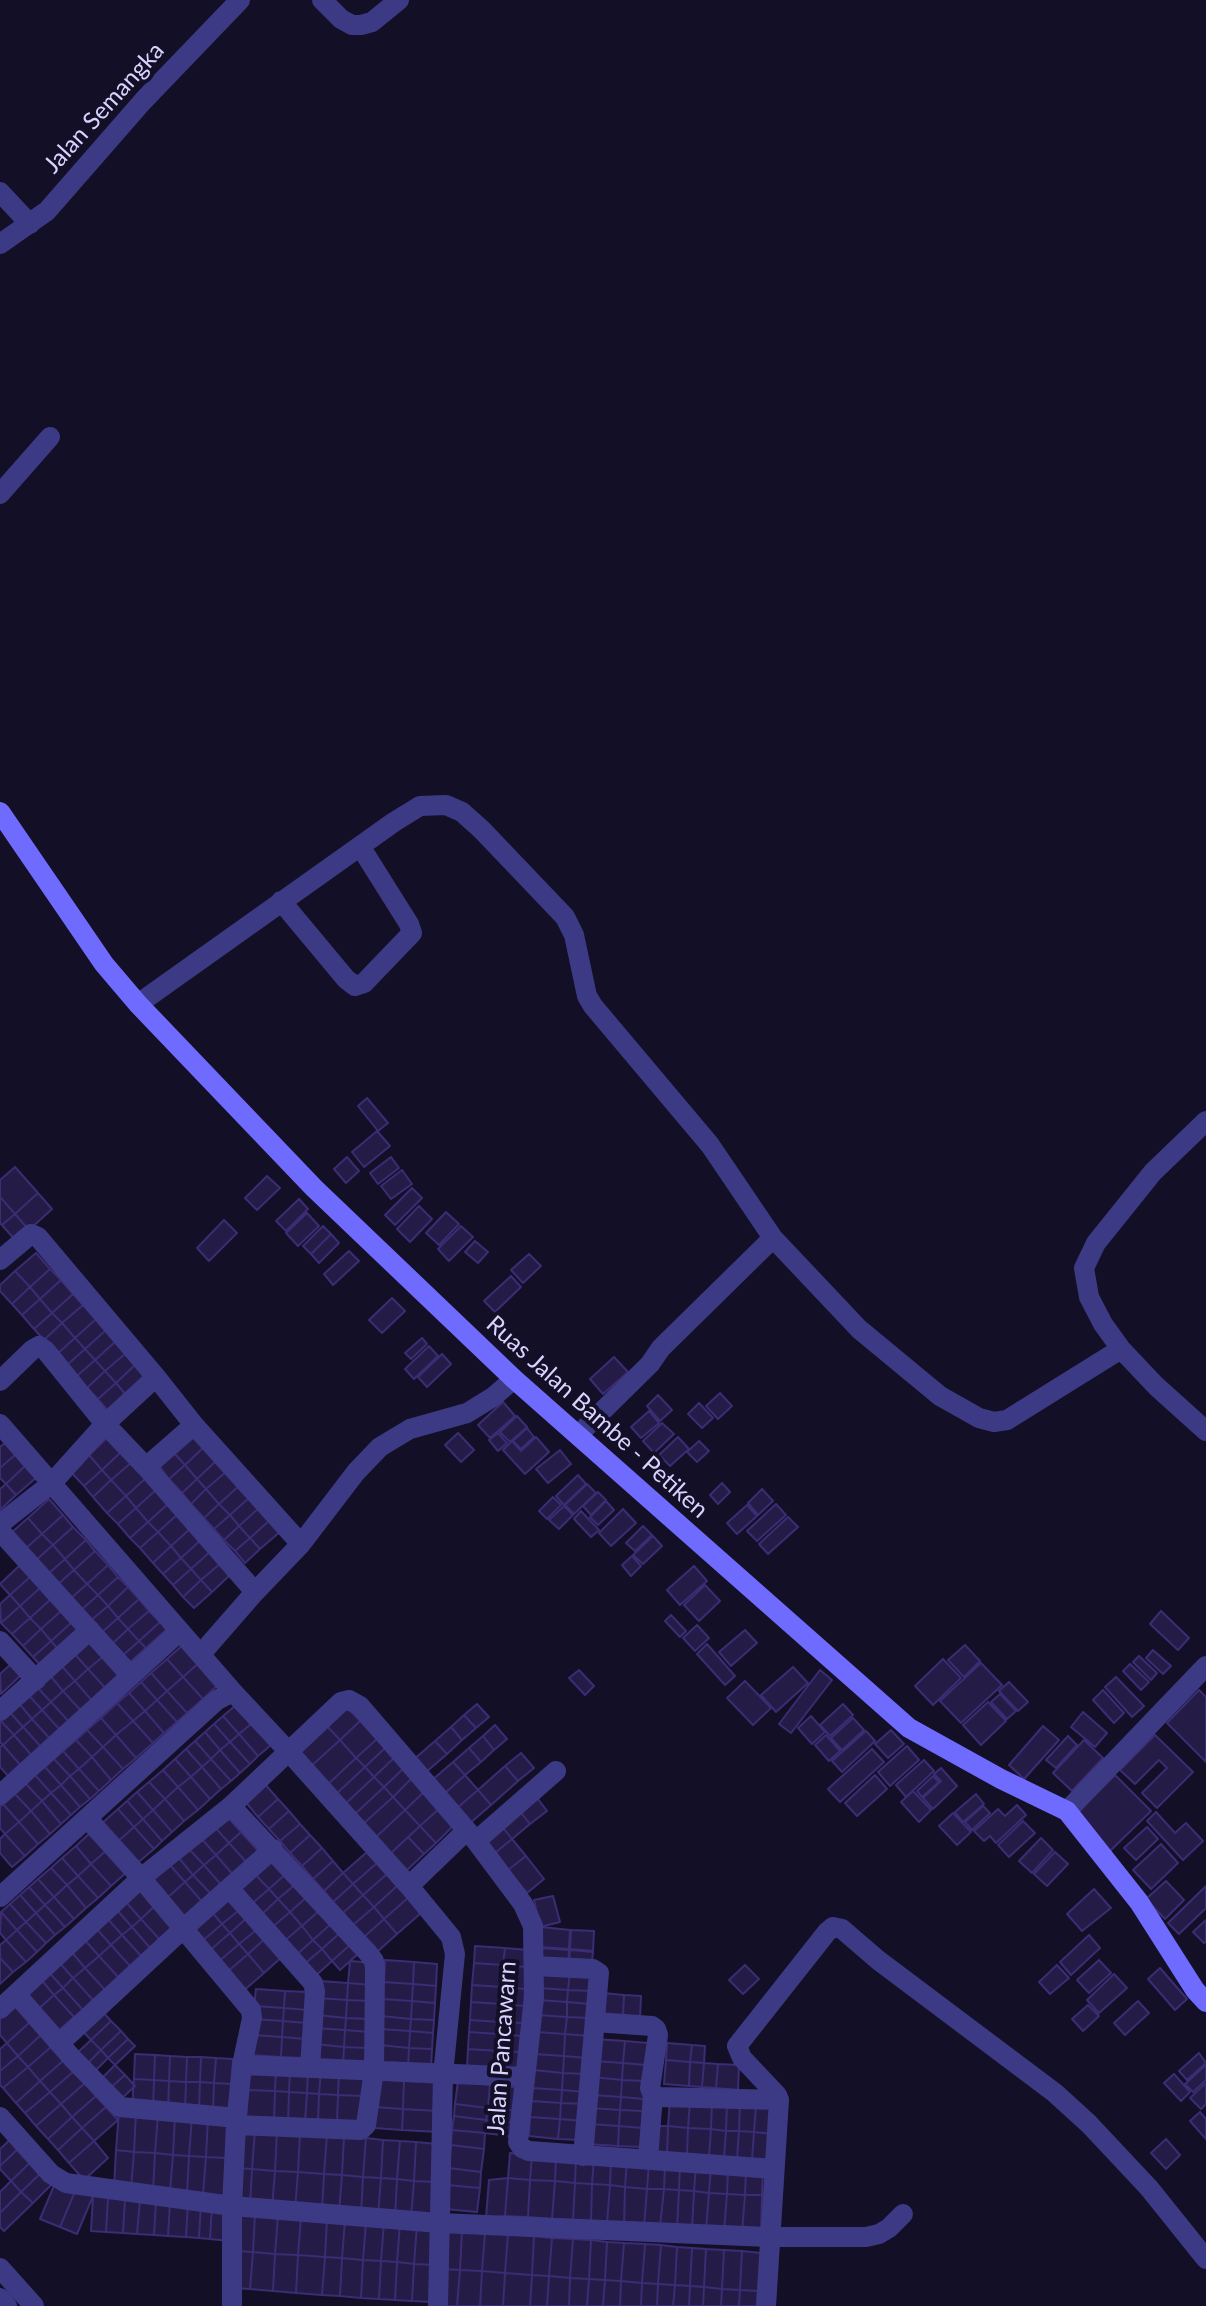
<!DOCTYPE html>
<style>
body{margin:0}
canvas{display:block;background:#130f26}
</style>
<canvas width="1206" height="2306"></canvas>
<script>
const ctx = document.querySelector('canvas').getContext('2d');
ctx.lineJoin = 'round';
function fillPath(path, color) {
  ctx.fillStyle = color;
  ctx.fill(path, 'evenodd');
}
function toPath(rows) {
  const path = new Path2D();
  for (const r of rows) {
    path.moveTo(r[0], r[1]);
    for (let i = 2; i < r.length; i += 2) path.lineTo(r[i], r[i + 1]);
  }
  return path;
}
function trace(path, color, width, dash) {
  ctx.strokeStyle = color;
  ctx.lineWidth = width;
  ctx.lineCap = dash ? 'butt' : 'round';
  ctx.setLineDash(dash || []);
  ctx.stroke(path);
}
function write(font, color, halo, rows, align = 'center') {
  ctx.font = font + ' Lato,sans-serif';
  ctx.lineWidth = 8;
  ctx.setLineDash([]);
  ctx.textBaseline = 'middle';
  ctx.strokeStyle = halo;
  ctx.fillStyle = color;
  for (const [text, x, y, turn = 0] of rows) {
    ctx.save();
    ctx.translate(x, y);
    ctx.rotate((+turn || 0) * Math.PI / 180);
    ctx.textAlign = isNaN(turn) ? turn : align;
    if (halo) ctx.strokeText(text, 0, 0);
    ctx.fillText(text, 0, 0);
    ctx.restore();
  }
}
const building = toPath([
 [367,1098,388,1123,378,1131,358,1106,367,1098],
 [377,1131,390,1146,364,1167,352,1152,377,1131],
 [347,1157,359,1171,346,1183,334,1169,347,1157],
 [391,1157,399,1168,378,1184,370,1173,391,1157],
 [15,1167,38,1193,15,1214,0,1197,0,1180,15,1167],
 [402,1170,412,1184,391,1199,381,1186,402,1170],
 [267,1176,280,1188,257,1210,245,1198,267,1176],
 [412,1188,422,1198,395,1225,385,1215,412,1188],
 [38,1193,52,1209,29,1230,15,1214,38,1193],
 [0,1197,15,1214,2,1225,0,1223,0,1197],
 [299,1199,308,1209,286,1231,276,1221,299,1199],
 [419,1206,432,1219,410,1242,397,1229,419,1206],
 [446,1212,459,1224,439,1245,426,1233,446,1212],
 [307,1213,319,1226,298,1246,286,1233,307,1213],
 [15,1214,29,1230,16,1241,2,1225,15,1214],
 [224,1220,237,1233,209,1261,197,1248,224,1220],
 [323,1226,331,1234,311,1254,303,1246,323,1226],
 [461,1226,473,1237,449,1261,438,1249,461,1226],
 [331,1234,339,1243,319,1263,311,1254,331,1234],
 [475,1241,488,1252,478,1263,465,1252,475,1241],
 [349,1251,359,1261,333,1285,324,1274,349,1251],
 [36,1253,50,1269,30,1287,15,1271,36,1253],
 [529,1254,541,1266,523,1283,511,1270,529,1254],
 [50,1269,61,1280,40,1299,30,1287,50,1269],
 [15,1271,30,1287,12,1304,0,1291,0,1285,15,1271],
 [511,1276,521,1287,495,1312,484,1301,511,1276],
 [61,1280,73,1294,52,1313,40,1299,61,1280],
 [30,1287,40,1299,22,1315,12,1304,30,1287],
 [73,1294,83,1305,62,1323,52,1313,73,1294],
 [392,1298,405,1311,382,1333,369,1320,392,1298],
 [40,1299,52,1313,34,1329,22,1315,40,1299],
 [83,1305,96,1319,75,1338,62,1323,83,1305],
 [52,1313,62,1323,44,1340,34,1329,52,1313],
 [96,1319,106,1330,85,1349,75,1338,96,1319],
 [62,1323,75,1338,57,1354,44,1340,62,1323],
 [106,1330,116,1341,95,1360,85,1349,106,1330],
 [75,1338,85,1349,67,1365,57,1354,75,1338],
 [422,1338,427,1344,411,1359,405,1353,422,1338],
 [116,1341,126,1353,105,1371,95,1360,116,1341],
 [429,1346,438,1356,414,1379,405,1369,429,1346],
 [85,1349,95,1360,77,1376,67,1365,85,1349],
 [126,1353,136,1364,116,1383,105,1371,126,1353],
 [442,1354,451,1364,427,1387,418,1377,442,1354],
 [614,1357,628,1372,603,1394,590,1379,614,1357],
 [95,1360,105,1371,87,1388,77,1376,95,1360],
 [136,1364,147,1376,126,1395,116,1383,136,1364],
 [105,1371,116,1383,98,1399,87,1388,105,1371],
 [116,1383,126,1395,108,1411,98,1399,116,1383],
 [720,1393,732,1406,718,1419,706,1406,720,1393],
 [658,1395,672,1410,660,1421,647,1406,658,1395],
 [503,1402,515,1416,490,1438,478,1425,503,1402],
 [699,1403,713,1418,702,1428,688,1414,699,1403],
 [649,1411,659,1423,641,1438,631,1427,649,1411],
 [517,1416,527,1427,510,1442,500,1432,517,1416],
 [662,1423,674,1434,654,1453,643,1441,662,1423],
 [527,1428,534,1437,521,1449,513,1441,527,1428],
 [458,1433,474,1450,461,1462,445,1445,458,1433],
 [498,1433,507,1443,498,1451,489,1440,498,1433],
 [195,1435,205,1446,185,1465,174,1453,195,1435],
 [109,1436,122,1451,102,1470,89,1455,109,1436],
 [536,1437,549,1452,525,1474,503,1450,512,1441,521,1451,536,1437],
 [678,1437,689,1449,670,1466,659,1455,678,1437],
 [699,1441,709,1451,697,1462,687,1452,699,1441],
 [6,1442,16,1454,0,1468,0,1447,6,1442],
 [205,1446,217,1460,197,1479,185,1465,205,1446],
 [560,1450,571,1464,548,1483,536,1469,560,1450],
 [122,1451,132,1462,111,1480,102,1470,122,1451],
 [174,1453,185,1465,169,1479,160,1467,174,1453],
 [16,1454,26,1465,6,1484,0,1478,0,1468,16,1454],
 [89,1455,102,1470,84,1486,70,1471,89,1455],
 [217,1460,227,1471,206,1489,197,1479,217,1460],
 [132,1462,146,1478,126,1496,111,1480,132,1462],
 [26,1465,37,1477,16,1495,6,1484,26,1465],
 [185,1465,197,1479,182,1493,169,1479,185,1465],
 [102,1470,111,1480,93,1497,84,1486,102,1470],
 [227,1471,240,1485,219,1504,206,1489,227,1471],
 [578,1475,586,1484,564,1505,556,1496,578,1475],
 [146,1478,157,1489,136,1508,126,1496,146,1478],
 [197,1479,206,1489,191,1504,182,1493,197,1479],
 [111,1480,126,1496,107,1513,93,1497,111,1480],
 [722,1483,730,1492,718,1504,710,1495,722,1483],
 [6,1484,16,1495,0,1510,0,1489,6,1484],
 [587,1484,596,1493,574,1514,565,1505,587,1484],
 [240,1485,250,1497,230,1515,219,1504,240,1485],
 [157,1489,169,1503,148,1522,136,1508,157,1489],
 [206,1489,219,1504,204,1518,191,1504,206,1489],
 [762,1489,773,1501,758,1515,748,1503,762,1489],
 [598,1492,606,1500,591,1515,583,1506,598,1492],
 [126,1496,136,1508,118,1524,107,1513,126,1496],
 [250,1497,260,1507,239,1526,230,1515,250,1497],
 [553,1497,561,1505,547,1519,539,1511,553,1497],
 [49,1499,63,1515,42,1534,28,1518,49,1499],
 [606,1501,614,1510,598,1525,590,1517,606,1501],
 [169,1503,179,1513,158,1532,148,1522,169,1503],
 [219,1504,230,1515,214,1529,204,1518,219,1504],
 [776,1504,786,1515,757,1541,747,1531,776,1504],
 [747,1505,757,1516,737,1534,727,1523,747,1505],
 [564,1506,573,1515,559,1529,549,1520,564,1506],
 [260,1507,271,1519,250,1538,239,1526,260,1507],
 [136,1508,148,1522,130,1538,118,1524,136,1508],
 [623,1509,636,1523,611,1546,599,1533,623,1509],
 [581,1511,599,1530,591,1537,574,1519,581,1511],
 [179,1513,191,1528,171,1546,158,1532,179,1513],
 [63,1515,73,1527,53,1545,42,1534,63,1515],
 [230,1515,239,1526,224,1540,214,1529,230,1515],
 [788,1517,798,1527,768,1554,759,1544,788,1517],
 [28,1518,42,1534,24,1550,10,1534,28,1518],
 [271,1519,281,1531,260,1549,250,1538,271,1519],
 [148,1522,158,1532,140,1548,130,1538,148,1522],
 [239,1526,250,1538,235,1551,224,1540,239,1526],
 [643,1526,652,1535,635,1551,626,1543,643,1526],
 [73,1527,86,1540,65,1559,53,1545,73,1527],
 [191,1528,202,1539,181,1558,171,1546,191,1528],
 [158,1532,171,1546,153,1563,140,1548,158,1532],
 [42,1534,53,1545,34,1562,24,1550,42,1534],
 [653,1536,662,1546,643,1564,633,1555,653,1536],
 [250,1538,260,1549,245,1563,235,1551,250,1538],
 [202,1539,212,1550,191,1569,181,1558,202,1539],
 [86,1540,95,1551,74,1570,65,1559,86,1540],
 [53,1545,65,1559,47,1575,34,1562,53,1545],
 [171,1546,181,1558,163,1574,153,1563,171,1546],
 [212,1550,222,1562,201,1580,191,1569,212,1550],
 [95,1551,108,1565,87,1584,74,1570,95,1551],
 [632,1556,641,1566,631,1576,622,1565,632,1556],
 [181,1558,191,1569,173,1585,163,1574,181,1558],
 [65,1559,74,1570,56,1586,47,1575,65,1559],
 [222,1562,232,1573,212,1592,201,1580,222,1562],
 [20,1565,30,1577,10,1595,0,1584,20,1565],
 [108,1565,118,1577,98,1595,87,1584,108,1565],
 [694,1566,707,1581,680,1605,667,1590,694,1566],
 [191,1569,201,1580,183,1597,173,1585,191,1569],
 [74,1570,87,1584,69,1600,56,1586,74,1570],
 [30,1577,40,1588,20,1606,10,1595,30,1577],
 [118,1577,128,1587,108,1606,98,1595,118,1577],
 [201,1580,212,1592,194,1608,183,1597,201,1580],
 [87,1584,98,1595,79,1612,69,1600,87,1584],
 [705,1585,720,1601,699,1621,684,1605,705,1585],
 [128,1587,139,1599,118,1618,108,1606,128,1587],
 [40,1588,51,1599,30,1618,20,1606,40,1588],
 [10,1595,20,1606,1,1623,0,1604,10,1595],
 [98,1595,108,1606,89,1622,79,1612,98,1595],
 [51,1599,61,1611,41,1629,30,1618,51,1599],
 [139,1599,149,1611,128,1629,118,1618,139,1599],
 [20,1606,30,1618,12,1634,1,1623,20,1606],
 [108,1606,118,1618,100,1634,89,1622,108,1606],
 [61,1611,72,1622,51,1641,41,1629,61,1611],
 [149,1611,160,1622,139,1641,128,1629,149,1611],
 [1161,1611,1189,1638,1178,1650,1150,1624,1161,1611],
 [671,1615,686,1631,680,1637,665,1621,671,1615],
 [30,1618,41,1629,23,1646,12,1634,30,1618],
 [118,1618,128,1629,110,1646,100,1634,118,1618],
 [72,1622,78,1630,58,1649,51,1641,72,1622],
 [160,1622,166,1630,146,1648,139,1641,160,1622],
 [697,1625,709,1638,695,1651,683,1638,697,1625],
 [41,1629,51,1641,33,1657,23,1646,41,1629],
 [128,1629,139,1641,121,1657,110,1646,128,1629],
 [745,1630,757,1643,731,1666,719,1652,745,1630],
 [89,1637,105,1655,88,1669,72,1651,89,1637],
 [51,1641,58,1649,40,1665,33,1657,51,1641],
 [139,1641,146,1648,127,1665,121,1657,139,1641],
 [186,1642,202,1660,183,1677,167,1659,186,1642],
 [707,1644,735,1676,725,1685,697,1654,707,1644],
 [965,1645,980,1661,964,1677,948,1660,965,1645],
 [1153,1650,1171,1666,1163,1674,1146,1658,1153,1650],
 [72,1651,88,1669,75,1681,59,1663,72,1651],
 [105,1655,124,1677,108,1691,88,1669,105,1655],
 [1139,1656,1157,1673,1151,1680,1133,1662,1139,1656],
 [167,1659,183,1677,167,1691,151,1673,167,1659],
 [943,1659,961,1678,933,1705,915,1686,943,1659],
 [202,1660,221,1682,203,1699,183,1677,202,1660],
 [59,1663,75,1681,63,1691,48,1673,59,1663],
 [981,1663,1002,1685,961,1723,940,1701,981,1663],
 [11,1664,21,1675,1,1694,0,1674,11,1664],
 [1130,1664,1149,1682,1141,1690,1123,1671,1130,1664],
 [793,1667,808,1683,776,1712,761,1695,793,1667],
 [88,1669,108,1691,94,1703,75,1681,88,1669],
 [579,1670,594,1686,585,1695,569,1678,579,1670],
 [820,1670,832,1680,791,1733,779,1724,820,1670],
 [48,1673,63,1691,51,1702,35,1685,48,1673],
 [151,1673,167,1691,157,1700,141,1682,151,1673],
 [183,1677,203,1699,187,1713,167,1691,183,1677],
 [1116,1677,1144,1706,1132,1717,1105,1687,1116,1677],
 [75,1681,94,1703,83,1713,63,1691,75,1681],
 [745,1681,771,1708,753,1725,727,1698,745,1681],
 [141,1682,157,1700,145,1711,129,1693,141,1682],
 [1009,1682,1028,1702,1018,1711,999,1691,1009,1682],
 [35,1685,51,1702,42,1710,26,1692,35,1685],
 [1103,1690,1124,1713,1114,1723,1093,1700,1103,1690],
 [1199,1690,1206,1697,1206,1762,1167,1723,1199,1690],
 [63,1691,83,1713,71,1724,51,1702,63,1691],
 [167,1691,187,1713,177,1722,157,1700,167,1691],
 [26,1692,42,1710,32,1719,17,1701,26,1692],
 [129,1693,145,1711,133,1721,117,1703,129,1693],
 [1000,1694,1016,1711,1007,1719,991,1702,1000,1694],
 [157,1700,177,1722,164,1733,145,1711,157,1700],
 [17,1701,32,1719,23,1727,7,1709,17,1701],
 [51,1702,71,1724,62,1732,42,1710,51,1702],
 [988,1702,1006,1721,981,1745,963,1725,988,1702],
 [117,1703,133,1721,116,1735,101,1718,117,1703],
 [477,1704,489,1717,476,1728,464,1715,477,1704],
 [843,1704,853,1715,830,1736,820,1725,843,1704],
 [236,1705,252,1723,239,1734,223,1716,236,1705],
 [345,1705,360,1721,340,1740,325,1724,345,1705],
 [7,1709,23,1727,14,1735,0,1720,7,1709],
 [42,1710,62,1732,52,1741,32,1719,42,1710],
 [145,1711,164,1733,153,1743,133,1721,145,1711],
 [1083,1712,1107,1733,1095,1747,1071,1727,1083,1712],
 [464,1715,476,1728,462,1740,451,1727,464,1715],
 [223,1716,239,1734,230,1742,214,1724,223,1716],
 [811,1716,825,1732,812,1744,798,1728,811,1716],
 [101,1718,116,1735,103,1747,87,1730,101,1718],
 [853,1718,864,1730,842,1750,831,1738,853,1718],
 [32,1719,52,1741,43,1749,23,1727,32,1719],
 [0,1720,14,1735,3,1745,0,1742,0,1720],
 [133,1721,153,1743,136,1758,116,1735,133,1721],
 [360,1721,377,1739,356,1758,340,1740,360,1721],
 [252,1723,271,1745,258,1756,239,1734,252,1723],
 [214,1724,230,1742,220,1750,205,1732,214,1724],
 [325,1724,340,1740,309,1768,295,1752,325,1724],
 [495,1725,507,1739,494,1750,483,1736,495,1725],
 [1043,1726,1059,1740,1024,1779,1009,1765,1043,1726],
 [23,1727,43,1749,33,1757,14,1735,23,1727],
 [451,1727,462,1740,447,1754,435,1741,451,1727],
 [87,1730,103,1747,92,1757,76,1740,87,1730],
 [891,1730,904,1744,888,1758,875,1744,891,1730],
 [866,1731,875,1741,842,1772,832,1761,866,1731],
 [205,1732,220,1750,211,1759,195,1741,205,1732],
 [239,1734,258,1756,250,1764,230,1742,239,1734],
 [14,1735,33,1757,22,1767,3,1745,14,1735],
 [116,1735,136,1758,123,1769,103,1747,116,1735],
 [826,1735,840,1751,829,1761,815,1745,826,1735],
 [1155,1735,1193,1772,1157,1808,1142,1793,1167,1768,1159,1760,1135,1784,1120,1770,1155,1735],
 [483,1736,494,1750,481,1762,469,1748,483,1736],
 [1068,1736,1077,1745,1056,1768,1046,1760,1068,1736],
 [377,1739,385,1748,365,1767,356,1758,377,1739],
 [76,1740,92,1757,79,1769,63,1751,76,1740],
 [340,1740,356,1758,326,1786,309,1768,340,1740],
 [1084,1740,1103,1758,1072,1791,1053,1773,1084,1740],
 [195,1741,211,1759,202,1767,186,1749,195,1741],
 [435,1741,447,1754,425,1773,413,1760,435,1741],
 [230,1742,250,1764,240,1773,220,1750,230,1742],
 [3,1745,22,1767,10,1778,0,1767,0,1747,3,1745],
 [907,1746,919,1760,890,1786,878,1772,907,1746],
 [103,1747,123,1769,111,1780,92,1757,103,1747],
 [385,1748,394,1758,374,1777,365,1767,385,1748],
 [469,1748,481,1762,465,1775,453,1762,469,1748],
 [186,1749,202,1767,191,1777,175,1759,186,1749],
 [872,1749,884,1762,840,1802,828,1789,872,1749],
 [220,1750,240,1773,231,1781,211,1759,220,1750],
 [63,1751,79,1769,70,1776,54,1759,63,1751],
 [521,1753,534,1768,518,1781,505,1766,521,1753],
 [92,1757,111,1780,99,1791,79,1769,92,1757],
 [356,1758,365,1767,335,1795,326,1786,356,1758],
 [394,1758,404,1768,384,1787,374,1777,394,1758],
 [54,1759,70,1776,61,1785,45,1767,54,1759],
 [175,1759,191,1777,178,1787,163,1770,175,1759],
 [211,1759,231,1781,221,1789,202,1767,211,1759],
 [924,1760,934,1771,906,1797,896,1785,924,1760],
 [453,1762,465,1775,443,1795,431,1781,453,1762],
 [505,1766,518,1781,491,1805,478,1790,505,1766],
 [45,1767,61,1785,51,1793,35,1775,45,1767],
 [202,1767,221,1789,210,1799,191,1777,202,1767],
 [365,1767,374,1777,344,1805,335,1795,365,1767],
 [404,1768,413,1777,393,1797,384,1787,404,1768],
 [941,1768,957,1786,933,1809,923,1798,941,1781,934,1774,941,1768],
 [79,1769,99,1791,90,1799,70,1776,79,1769],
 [163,1770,178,1787,165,1799,149,1782,163,1770],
 [35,1775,51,1793,42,1801,26,1784,35,1775],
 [465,1775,478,1790,456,1809,443,1795,465,1775],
 [875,1775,887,1789,857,1816,845,1803,875,1775],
 [1115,1775,1151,1811,1110,1851,1075,1814,1115,1775],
 [70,1776,90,1799,80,1807,61,1785,70,1776],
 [933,1776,939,1782,922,1797,917,1791,933,1776],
 [191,1777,210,1799,198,1810,178,1787,191,1777],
 [374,1777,384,1787,354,1815,344,1805,374,1777],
 [413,1777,425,1791,405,1810,393,1797,413,1777],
 [149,1782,165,1799,153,1810,137,1792,149,1782],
 [263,1782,278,1799,258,1817,244,1800,263,1782],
 [26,1784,42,1801,31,1811,15,1794,26,1784],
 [61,1785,80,1807,71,1815,51,1793,61,1785],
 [178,1787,198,1810,184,1821,165,1799,178,1787],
 [384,1787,393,1797,362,1825,354,1815,384,1787],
 [478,1790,491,1805,469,1824,456,1809,478,1790],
 [425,1791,441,1807,420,1826,405,1810,425,1791],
 [913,1791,931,1810,919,1822,901,1802,913,1791],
 [137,1792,153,1810,143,1819,127,1801,137,1792],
 [51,1793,71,1815,61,1824,42,1801,51,1793],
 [15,1794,31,1811,19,1822,3,1804,15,1794],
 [976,1794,984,1804,963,1822,955,1812,976,1794],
 [535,1795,547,1811,530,1824,518,1809,535,1795],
 [393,1797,405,1810,375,1838,362,1825,393,1797],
 [165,1799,184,1821,172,1832,153,1810,165,1799],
 [278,1799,289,1811,269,1829,258,1817,278,1799],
 [42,1801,61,1824,50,1834,31,1811,42,1801],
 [127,1801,143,1819,134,1827,118,1809,127,1801],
 [3,1804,19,1822,5,1834,0,1828,0,1807,3,1804],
 [1017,1805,1026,1815,996,1843,990,1836,984,1841,974,1831,998,1809,1005,1816,1017,1805],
 [983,1806,990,1813,972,1830,965,1822,983,1806],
 [441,1807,456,1823,436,1843,420,1826,441,1807],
 [118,1809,134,1827,116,1843,100,1825,118,1809],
 [518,1809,530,1824,512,1839,500,1824,518,1809],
 [153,1810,172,1832,162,1841,143,1819,153,1810],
 [405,1810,420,1826,390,1854,375,1838,405,1810],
 [31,1811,50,1834,38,1844,19,1822,31,1811],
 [289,1811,300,1824,280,1841,269,1829,289,1811],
 [1156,1812,1175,1833,1186,1823,1203,1841,1183,1860,1147,1821,1156,1812],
 [953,1813,971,1832,957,1845,939,1826,953,1813],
 [225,1814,241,1832,229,1843,213,1825,225,1814],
 [143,1819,162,1841,154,1849,134,1827,143,1819],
 [1023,1821,1035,1833,1009,1857,998,1845,1023,1821],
 [19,1822,38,1844,25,1856,5,1834,19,1822],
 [300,1824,310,1835,290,1853,280,1841,300,1824],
 [500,1824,512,1839,495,1853,482,1837,500,1824],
 [213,1825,229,1843,216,1855,200,1837,213,1825],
 [420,1826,436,1843,424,1854,408,1837,420,1826],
 [134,1827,154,1849,135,1865,116,1843,134,1827],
 [1147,1827,1158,1839,1136,1860,1124,1848,1147,1827],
 [92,1831,108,1849,91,1864,76,1846,92,1831],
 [241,1832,261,1854,249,1865,229,1843,241,1832],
 [5,1834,25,1856,12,1867,0,1853,0,1839,5,1834],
 [310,1835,322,1848,302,1866,290,1853,310,1835],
 [200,1837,216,1855,204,1865,188,1848,200,1837],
 [408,1837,424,1854,406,1871,390,1854,408,1837],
 [1041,1838,1053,1850,1032,1873,1019,1861,1041,1838],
 [512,1839,526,1856,508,1870,495,1853,512,1839],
 [229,1843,249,1865,235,1877,216,1855,229,1843],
 [1161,1844,1178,1863,1151,1889,1133,1870,1161,1844],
 [76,1846,91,1864,78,1876,62,1858,76,1846],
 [188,1848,204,1865,193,1875,178,1857,188,1848],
 [322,1848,333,1861,313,1879,302,1866,322,1848],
 [108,1849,128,1871,111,1886,91,1864,108,1849],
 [367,1852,377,1863,353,1884,343,1873,367,1852],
 [1055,1852,1068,1864,1047,1886,1034,1874,1055,1852],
 [216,1855,235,1877,223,1887,204,1865,216,1855],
 [275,1856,289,1871,269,1889,255,1874,275,1856],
 [526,1856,544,1879,527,1893,508,1870,526,1856],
 [178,1857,193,1875,185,1882,169,1864,178,1857],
 [62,1858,78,1876,67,1885,51,1868,62,1858],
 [333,1861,343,1873,324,1891,313,1879,333,1861],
 [377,1863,387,1874,363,1895,353,1884,377,1863],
 [91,1864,111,1886,98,1898,78,1876,91,1864],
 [169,1864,185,1882,167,1898,151,1880,169,1864],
 [204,1865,223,1887,213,1896,193,1875,204,1865],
 [51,1868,67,1885,54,1897,38,1879,51,1868],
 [289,1871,298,1882,278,1899,269,1889,289,1871],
 [343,1873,353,1884,333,1902,324,1891,343,1873],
 [255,1874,269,1889,249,1906,236,1891,255,1874],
 [387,1874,397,1886,374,1907,363,1895,387,1874],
 [193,1875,213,1896,204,1904,185,1882,193,1875],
 [78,1876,98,1898,86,1908,67,1885,78,1876],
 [38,1879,54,1897,45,1905,29,1887,38,1879],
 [1166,1881,1184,1900,1165,1919,1146,1899,1166,1881],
 [185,1882,204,1904,186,1920,167,1898,185,1882],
 [298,1882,309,1895,290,1912,278,1899,298,1882],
 [353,1884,363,1895,343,1913,333,1902,353,1884],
 [67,1885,86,1908,74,1919,54,1897,67,1885],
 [143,1885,158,1903,141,1919,125,1901,143,1885],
 [397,1886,408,1898,384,1919,374,1907,397,1886],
 [1206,1886,1206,1908,1179,1934,1168,1923,1206,1886],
 [29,1887,45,1905,36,1913,20,1895,29,1887],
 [269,1889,278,1899,259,1917,249,1906,269,1889],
 [1094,1889,1111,1908,1082,1931,1067,1914,1094,1889],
 [231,1893,243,1907,222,1924,211,1911,231,1893],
 [20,1895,36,1913,26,1922,10,1904,20,1895],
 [309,1895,321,1909,302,1926,290,1912,309,1895],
 [363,1895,374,1907,353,1925,343,1913,363,1895],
 [553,1896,560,1922,540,1927,534,1900,553,1896],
 [54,1897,74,1919,65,1927,45,1905,54,1897],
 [408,1898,421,1913,397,1934,384,1919,408,1898],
 [278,1899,290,1912,270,1929,259,1917,278,1899],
 [125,1901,141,1919,132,1927,116,1909,125,1901],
 [158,1903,178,1925,161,1941,141,1919,158,1903],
 [10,1904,26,1922,17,1930,1,1912,10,1904],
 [45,1905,65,1927,55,1935,36,1913,45,1905],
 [243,1907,250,1915,230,1933,222,1924,243,1907],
 [374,1907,384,1919,364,1937,353,1925,374,1907],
 [116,1909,132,1927,122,1935,106,1917,116,1909],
 [321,1909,333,1922,313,1940,302,1926,321,1909],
 [211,1911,222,1924,200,1943,189,1930,211,1911],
 [1,1912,17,1930,6,1940,0,1933,1,1912],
 [290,1912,302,1926,282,1943,270,1929,290,1912],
 [36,1913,55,1935,46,1943,26,1922,36,1913],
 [250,1915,260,1927,239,1944,230,1933,250,1915],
 [106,1917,122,1935,111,1945,95,1927,106,1917],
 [141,1919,161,1941,151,1949,132,1927,141,1919],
 [384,1919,397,1934,377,1952,364,1937,384,1919],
 [1206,1920,1206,1942,1204,1943,1193,1932,1206,1920],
 [26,1922,46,1943,37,1952,17,1930,26,1922],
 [333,1922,342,1931,322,1949,313,1940,333,1922],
 [222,1924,230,1933,208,1952,200,1943,222,1924],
 [302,1926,313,1940,294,1957,282,1943,302,1926],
 [95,1927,111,1945,99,1956,83,1938,95,1927],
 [132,1927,151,1949,142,1957,122,1935,132,1927],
 [260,1927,268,1936,248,1954,239,1944,260,1927],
 [541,1927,570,1930,569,1949,540,1947,541,1927],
 [17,1930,37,1952,26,1962,6,1940,17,1930],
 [571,1930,594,1931,593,1951,570,1949,571,1930],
 [342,1931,352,1943,332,1961,322,1949,342,1931],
 [230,1933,239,1944,217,1963,208,1952,230,1933],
 [122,1935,142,1957,131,1967,111,1945,122,1935],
 [1089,1935,1100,1948,1071,1975,1060,1962,1089,1935],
 [268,1936,284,1955,264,1973,248,1954,268,1936],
 [83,1938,99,1956,85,1968,70,1950,83,1938],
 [6,1940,26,1962,13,1972,0,1958,0,1945,6,1940],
 [313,1940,322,1949,302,1966,294,1957,313,1940],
 [352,1943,360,1952,340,1970,332,1961,352,1943],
 [239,1944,248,1954,226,1973,217,1963,239,1944],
 [111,1945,131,1967,119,1978,99,1956,111,1945],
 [475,1946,505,1948,503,1965,474,1963,475,1946],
 [505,1948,528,1950,526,1967,503,1965,505,1948],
 [540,1948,569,1950,568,1966,539,1964,540,1948],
 [322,1949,332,1961,313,1978,302,1966,322,1949],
 [70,1950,85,1968,73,1978,58,1961,70,1950],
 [570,1950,593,1952,591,1969,569,1967,570,1950],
 [248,1954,264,1973,242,1992,226,1973,248,1954],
 [99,1956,119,1978,105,1990,85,1968,99,1956],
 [0,1958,13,1972,0,1984,0,1958],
 [385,1960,414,1962,413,1984,384,1982,385,1960],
 [1099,1960,1111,1973,1089,1993,1077,1980,1099,1960],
 [58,1961,73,1978,63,1988,47,1970,58,1961],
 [350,1961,373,1963,371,1985,348,1983,350,1961],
 [414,1962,437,1964,436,1986,413,1984,414,1962],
 [474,1963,503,1965,502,1987,472,1985,474,1963],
 [503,1965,526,1967,525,1989,502,1987,503,1965],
 [745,1965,759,1979,743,1994,729,1980,745,1965],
 [1057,1965,1069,1978,1050,1994,1039,1982,1057,1965],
 [85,1968,105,1990,93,2000,73,1978,85,1968],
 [540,1968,570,1970,568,1990,539,1988,540,1968],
 [1160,1968,1187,1999,1175,2010,1148,1979,1160,1968],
 [47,1970,63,1988,54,1995,39,1977,47,1970],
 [570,1970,593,1972,591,1991,568,1990,570,1970],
 [1114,1974,1127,1988,1099,2013,1087,2000,1114,1974],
 [39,1977,54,1995,36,2011,20,1994,39,1977],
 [73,1978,93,2000,83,2010,63,1988,73,1978],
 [319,1981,348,1983,347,2000,318,1998,319,1981],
 [384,1982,413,1984,412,2001,382,1999,384,1982],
 [348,1983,371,1985,370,2001,347,2000,348,1983],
 [413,1984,436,1986,435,2003,412,2001,413,1984],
 [472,1985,502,1987,501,2004,471,2002,472,1985],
 [502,1987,525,1989,524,2006,501,2004,502,1987],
 [63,1988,83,2010,74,2017,54,1995,63,1988],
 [539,1988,568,1990,567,2002,538,2000,539,1988],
 [256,1989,285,1991,284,2008,254,2006,256,1989],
 [568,1990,591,1991,590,2004,567,2002,568,1990],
 [285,1991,308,1992,307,2010,284,2008,285,1991],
 [602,1993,624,1995,623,2016,600,2014,602,1993],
 [54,1995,74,2017,56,2033,36,2011,54,1995],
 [624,1995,641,1996,640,2017,623,2016,624,1995],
 [318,1998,347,2000,346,2018,317,2015,318,1998],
 [382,1999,412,2001,411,2019,381,2016,382,1999],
 [347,2000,370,2001,369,2019,346,2018,347,2000],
 [538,2000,567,2002,567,2017,537,2015,538,2000],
 [412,2001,435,2003,434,2020,411,2019,412,2001],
 [1138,2001,1149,2013,1125,2035,1114,2023,1138,2001],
 [13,2002,30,2022,7,2043,0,2035,0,2013,13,2002],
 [471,2002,501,2004,500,2022,470,2020,471,2002],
 [567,2002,590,2004,589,2018,567,2017,567,2002],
 [501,2004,524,2006,523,2023,500,2022,501,2004],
 [1088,2005,1099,2016,1083,2031,1072,2019,1088,2005],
 [254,2006,284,2008,283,2021,254,2019,254,2006],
 [284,2008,307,2010,306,2023,283,2021,284,2008],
 [100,2009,111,2021,91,2040,80,2028,100,2009],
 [317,2015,346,2018,345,2030,316,2028,317,2015],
 [537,2015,567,2017,565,2034,536,2032,537,2015],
 [381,2016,411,2019,410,2031,380,2029,381,2016],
 [567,2017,589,2018,588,2036,565,2034,567,2017],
 [346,2018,369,2019,368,2032,345,2030,346,2018],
 [254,2019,283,2021,282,2037,253,2035,254,2019],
 [411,2019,434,2020,433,2033,410,2031,411,2019],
 [470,2020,500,2022,499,2034,469,2032,470,2020],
 [111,2021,121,2031,101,2050,91,2040,111,2021],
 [283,2021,306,2023,305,2039,282,2037,283,2021],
 [30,2022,42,2034,18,2056,7,2043,30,2022],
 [500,2022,523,2023,522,2036,499,2034,500,2022],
 [316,2028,345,2030,344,2047,315,2044,316,2028],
 [380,2029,410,2031,409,2048,379,2045,380,2029],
 [345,2030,368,2032,367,2048,344,2047,345,2030],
 [121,2031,128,2039,108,2058,101,2050,121,2031],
 [410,2031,433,2033,432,2049,409,2048,410,2031],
 [469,2032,499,2034,498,2051,468,2049,469,2032],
 [536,2032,565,2034,564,2056,534,2054,536,2032],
 [42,2034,52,2046,28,2067,18,2056,42,2034],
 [499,2034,522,2036,521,2052,498,2051,499,2034],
 [565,2034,588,2036,587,2058,564,2056,565,2034],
 [253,2035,282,2037,281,2057,251,2055,253,2035],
 [282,2037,305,2039,304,2058,281,2057,282,2037],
 [128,2039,135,2046,115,2065,108,2058,128,2039],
 [595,2039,625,2041,623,2063,594,2061,595,2039],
 [91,2040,101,2050,86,2065,76,2054,91,2040],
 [625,2041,648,2043,646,2065,623,2063,625,2041],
 [7,2043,18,2056,0,2071,0,2049,7,2043],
 [667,2043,692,2045,690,2062,666,2060,667,2043],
 [315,2044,344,2047,343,2066,313,2064,315,2044],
 [379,2045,409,2048,408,2067,378,2065,379,2045],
 [692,2045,705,2046,704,2063,690,2062,692,2045],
 [52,2046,64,2060,40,2081,28,2067,52,2046],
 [344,2047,367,2048,366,2067,343,2066,344,2047],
 [409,2048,432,2049,431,2069,408,2067,409,2048],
 [468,2049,498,2051,497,2070,467,2068,468,2049],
 [101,2050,108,2058,93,2073,86,2065,101,2050],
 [498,2051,521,2052,520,2071,497,2070,498,2051],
 [1199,2053,1206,2063,1187,2080,1179,2071,1199,2053],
 [135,2054,155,2055,154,2080,134,2079,135,2054],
 [534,2054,564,2056,563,2073,533,2070,534,2054],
 [155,2055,170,2056,169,2081,154,2080,155,2055],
 [18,2056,28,2067,3,2088,0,2085,0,2071,18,2056],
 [170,2056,187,2057,186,2082,169,2081,170,2056],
 [564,2056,587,2058,586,2074,563,2073,564,2056],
 [187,2057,201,2057,200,2082,186,2082,187,2057],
 [201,2057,216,2058,214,2083,200,2082,201,2057],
 [216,2058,233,2059,232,2084,214,2083,216,2058],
 [64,2060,74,2071,50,2092,40,2081,64,2060],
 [666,2060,690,2062,689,2086,664,2084,666,2060],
 [594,2061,623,2063,622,2080,593,2077,594,2061],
 [690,2062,704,2063,702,2087,689,2086,690,2062],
 [623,2063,646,2065,645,2081,622,2080,623,2063],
 [704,2063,718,2064,716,2088,702,2087,704,2063],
 [718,2064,739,2065,738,2090,716,2088,718,2064],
 [115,2065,125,2075,109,2089,100,2080,115,2065],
 [1206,2065,1206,2080,1193,2092,1185,2084,1206,2065],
 [28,2067,40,2081,16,2103,3,2088,28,2067],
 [249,2067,276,2068,275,2091,248,2090,249,2067],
 [276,2068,290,2069,289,2092,275,2091,276,2068],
 [290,2069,308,2070,307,2093,289,2092,290,2069],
 [308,2070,321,2070,319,2094,307,2093,308,2070],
 [321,2070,339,2072,338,2095,319,2094,321,2070],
 [533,2070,563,2073,562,2090,532,2088,533,2070],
 [74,2071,85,2083,61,2104,50,2092,74,2071],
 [339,2072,364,2073,363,2096,338,2095,339,2072],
 [563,2073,586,2074,585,2092,562,2090,563,2073],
 [1174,2074,1190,2092,1181,2101,1164,2083,1174,2074],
 [125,2075,135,2086,120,2100,109,2089,125,2075],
 [593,2077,622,2080,621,2097,592,2095,593,2077],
 [134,2079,154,2080,153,2109,132,2108,134,2079],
 [377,2079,404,2081,403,2109,375,2107,377,2079],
 [154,2080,169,2081,168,2109,153,2109,154,2080],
 [622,2080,645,2081,644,2099,621,2097,622,2080],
 [40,2081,50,2092,25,2113,16,2103,40,2081],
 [169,2081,186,2082,185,2110,168,2109,169,2081],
 [404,2081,441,2083,439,2111,403,2109,404,2081],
 [458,2081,490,2085,488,2108,455,2104,458,2081],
 [186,2082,200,2082,199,2111,185,2110,186,2082],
 [200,2082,214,2083,213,2112,199,2111,200,2082],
 [85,2083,96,2096,72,2117,61,2104,85,2083],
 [214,2083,232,2084,230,2113,213,2112,214,2083],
 [1206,2083,1206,2104,1201,2109,1190,2098,1206,2083],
 [490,2085,521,2088,519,2111,488,2108,490,2085],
 [532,2088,562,2090,561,2103,531,2101,532,2088],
 [248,2090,275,2091,274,2120,246,2118,248,2090],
 [562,2090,585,2092,584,2104,561,2103,562,2090],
 [275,2091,289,2092,288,2121,274,2120,275,2091],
 [50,2092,61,2104,36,2126,25,2113,50,2092],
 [289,2092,307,2093,305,2122,288,2121,289,2092],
 [307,2093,319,2094,318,2122,305,2122,307,2093],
 [319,2094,338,2095,337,2123,318,2122,319,2094],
 [338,2095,363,2096,361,2125,337,2123,338,2095],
 [592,2095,621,2097,620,2110,590,2108,592,2095],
 [96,2096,106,2107,82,2128,72,2117,96,2096],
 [621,2097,644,2099,643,2111,620,2110,621,2097],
 [670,2099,690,2101,688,2128,668,2126,670,2099],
 [531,2101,561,2103,560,2119,530,2117,531,2101],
 [690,2101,712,2102,711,2129,688,2128,690,2101],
 [712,2102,727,2103,726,2131,711,2129,712,2102],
 [561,2103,584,2104,583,2121,560,2119,561,2103],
 [727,2103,740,2104,739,2131,726,2131,727,2103],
 [61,2104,72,2117,48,2139,36,2126,61,2104],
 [455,2104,488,2108,486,2120,454,2116,455,2104],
 [740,2104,756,2105,754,2132,739,2131,740,2104],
 [756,2105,776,2107,774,2134,754,2132,756,2105],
 [106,2107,118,2120,94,2141,82,2128,106,2107],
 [375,2107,403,2109,402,2130,374,2128,375,2107],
 [488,2108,519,2111,517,2123,486,2120,488,2108],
 [590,2108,620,2110,619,2126,590,2124,590,2108],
 [403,2109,439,2111,438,2132,402,2130,403,2109],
 [620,2110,643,2111,642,2128,619,2126,620,2110],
 [119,2112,136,2113,134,2152,116,2150,119,2112],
 [1200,2112,1206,2119,1206,2139,1190,2121,1200,2112],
 [136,2113,158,2115,155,2153,134,2152,136,2113],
 [158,2115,175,2116,173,2155,155,2153,158,2115],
 [175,2116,192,2117,189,2156,173,2155,175,2116],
 [454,2116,486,2120,485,2133,452,2130,454,2116],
 [72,2117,82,2128,58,2150,48,2139,72,2117],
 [192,2117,208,2118,206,2157,189,2156,192,2117],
 [530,2117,560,2119,558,2139,529,2136,530,2117],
 [208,2118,229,2120,226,2158,206,2157,208,2118],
 [560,2119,583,2121,581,2140,558,2139,560,2119],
 [486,2120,517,2123,516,2137,485,2133,486,2120],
 [590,2124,619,2126,618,2146,588,2144,590,2124],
 [619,2126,642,2128,641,2147,618,2146,619,2126],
 [656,2126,668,2126,667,2154,654,2153,656,2126],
 [668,2126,688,2128,687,2155,667,2154,668,2126],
 [82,2128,94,2141,69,2163,58,2150,82,2128],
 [688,2128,711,2129,709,2157,687,2155,688,2128],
 [238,2129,255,2130,252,2169,236,2168,238,2129],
 [711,2129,726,2131,724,2158,709,2157,711,2129],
 [255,2130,277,2132,275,2171,252,2169,255,2130],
 [452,2130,485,2133,484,2149,451,2145,452,2130],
 [726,2131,739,2131,737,2159,724,2158,726,2131],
 [739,2131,754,2132,752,2160,737,2159,739,2131],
 [277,2132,300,2134,298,2172,275,2171,277,2132],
 [754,2132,774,2134,772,2161,752,2160,754,2132],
 [300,2134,327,2135,324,2174,298,2172,300,2134],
 [327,2135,344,2137,342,2175,324,2174,327,2135],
 [14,2136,22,2145,0,2166,0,2149,14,2136],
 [344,2137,366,2138,363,2177,342,2175,344,2137],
 [366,2138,383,2140,381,2178,363,2177,366,2138],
 [1166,2139,1180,2155,1166,2169,1151,2153,1166,2139],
 [383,2140,400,2141,397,2179,381,2178,383,2140],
 [94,2141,108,2158,84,2180,69,2163,94,2141],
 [400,2141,416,2142,414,2181,397,2179,400,2141],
 [416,2142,437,2144,434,2182,414,2181,416,2142],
 [22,2145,35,2158,11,2181,0,2169,0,2166,22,2145],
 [451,2145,484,2149,481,2172,449,2168,451,2145],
 [116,2150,134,2152,131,2189,114,2188,116,2150],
 [134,2152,155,2153,153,2191,131,2189,134,2152],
 [155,2153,173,2155,170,2192,153,2191,155,2153],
 [510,2153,532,2155,530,2180,508,2178,510,2153],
 [173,2155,189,2156,187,2193,170,2192,173,2155],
 [532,2155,556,2157,555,2181,530,2180,532,2155],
 [189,2156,206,2157,203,2194,187,2193,189,2156],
 [206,2157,226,2158,224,2196,203,2194,206,2157],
 [556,2157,576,2158,575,2183,555,2181,556,2157],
 [35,2158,45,2169,21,2192,11,2181,35,2158],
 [576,2158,594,2159,592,2184,575,2183,576,2158],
 [594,2159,611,2160,610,2185,592,2184,594,2159],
 [611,2160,627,2161,625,2187,610,2185,611,2160],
 [627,2161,649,2163,647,2189,625,2187,627,2161],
 [649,2163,665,2164,664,2189,647,2189,649,2163],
 [665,2164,680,2164,679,2190,664,2189,665,2164],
 [680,2164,696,2166,694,2191,679,2190,680,2164],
 [696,2166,711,2167,709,2193,694,2191,696,2166],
 [711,2167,728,2169,727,2194,709,2193,711,2167],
 [236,2168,252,2169,250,2206,233,2205,236,2168],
 [449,2168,481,2172,480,2188,447,2185,449,2168],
 [45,2169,55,2181,33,2203,21,2192,45,2169],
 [252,2169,275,2171,272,2208,250,2206,252,2169],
 [728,2169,746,2170,745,2195,727,2194,728,2169],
 [746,2170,763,2171,762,2195,745,2195,746,2170],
 [275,2171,298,2172,295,2210,272,2208,275,2171],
 [298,2172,324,2174,322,2211,295,2210,298,2172],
 [324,2174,342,2175,339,2213,322,2211,324,2174],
 [342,2175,363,2177,361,2214,339,2213,342,2175],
 [363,2177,381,2178,378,2216,361,2214,363,2177],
 [381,2178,397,2179,395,2217,378,2216,381,2178],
 [508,2178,505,2216,486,2218,489,2180,508,2178],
 [508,2178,530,2180,528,2217,505,2216,508,2178],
 [397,2179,414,2181,411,2218,395,2217,397,2179],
 [530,2180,555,2181,552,2219,528,2217,530,2180],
 [11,2181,21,2192,0,2213,0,2192,11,2181],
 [56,2181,76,2189,60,2227,40,2219,56,2181],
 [414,2181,434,2182,432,2220,411,2218,414,2181],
 [555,2181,575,2183,573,2220,552,2219,555,2181],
 [575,2183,592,2184,591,2222,573,2220,575,2183],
 [592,2184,610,2185,607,2223,591,2222,592,2184],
 [447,2185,480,2188,477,2212,445,2209,447,2185],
 [610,2185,625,2187,624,2224,607,2223,610,2185],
 [625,2187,647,2189,644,2226,624,2224,625,2187],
 [76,2189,93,2196,77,2234,60,2227,76,2189],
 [647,2189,664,2189,660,2227,644,2226,647,2189],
 [664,2189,679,2190,677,2228,660,2227,664,2189],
 [679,2190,694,2191,692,2229,677,2228,679,2190],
 [694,2191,709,2193,706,2230,692,2229,694,2191],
 [21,2192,33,2203,4,2231,0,2227,0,2213,21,2192],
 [709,2193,727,2194,724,2231,706,2230,709,2193],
 [727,2194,745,2195,742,2233,724,2231,727,2194],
 [745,2195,762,2195,761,2234,742,2233,745,2195],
 [93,2196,108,2198,106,2232,91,2231,93,2196],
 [108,2198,125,2199,123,2233,106,2232,108,2198],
 [125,2199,140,2200,137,2234,123,2233,125,2199],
 [140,2200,156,2201,154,2235,137,2234,140,2200],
 [156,2201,170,2202,168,2236,154,2235,156,2201],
 [170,2202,188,2203,186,2237,168,2236,170,2202],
 [188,2203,201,2204,199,2238,186,2237,188,2203],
 [201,2204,212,2205,210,2239,199,2238,201,2204],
 [212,2205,231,2207,229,2241,210,2239,212,2205],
 [239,2212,255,2213,253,2252,236,2251,239,2212],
 [255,2213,278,2215,275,2254,253,2252,255,2213],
 [278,2215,301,2217,298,2255,275,2254,278,2215],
 [301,2217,327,2219,325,2257,298,2255,301,2217],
 [327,2219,345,2220,342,2258,325,2257,327,2219],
 [345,2220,366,2222,363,2260,342,2258,345,2220],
 [366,2222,384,2223,381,2261,363,2260,366,2222],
 [384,2223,400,2224,397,2262,381,2261,384,2223],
 [400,2224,417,2225,414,2264,397,2262,400,2224],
 [417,2225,438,2226,435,2265,414,2264,417,2225],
 [446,2230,462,2231,460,2270,444,2269,446,2230],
 [462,2231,485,2233,482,2271,460,2270,462,2231],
 [485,2233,508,2234,505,2273,482,2271,485,2233],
 [508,2234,534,2236,532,2275,505,2273,508,2234],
 [534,2236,552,2238,549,2276,532,2275,534,2236],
 [552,2238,573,2239,570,2278,549,2276,552,2238],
 [573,2239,591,2240,589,2279,570,2278,573,2239],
 [591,2240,607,2242,605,2280,589,2279,591,2240],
 [607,2242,624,2243,621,2281,605,2280,607,2242],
 [624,2243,645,2244,642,2283,621,2281,624,2243],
 [645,2244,661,2245,658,2284,642,2283,645,2244],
 [661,2245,677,2247,675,2285,658,2284,661,2245],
 [677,2247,692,2248,690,2286,675,2285,677,2247],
 [692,2248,706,2249,704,2287,690,2286,692,2248],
 [706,2249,724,2250,722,2289,704,2287,706,2249],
 [724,2250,742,2251,740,2290,722,2289,724,2250],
 [236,2251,253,2252,250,2289,234,2288,236,2251],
 [742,2251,761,2253,758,2291,740,2290,742,2251],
 [253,2252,275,2254,273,2291,250,2289,253,2252],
 [275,2254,298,2255,296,2293,273,2291,275,2254],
 [298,2255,325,2257,322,2295,296,2293,298,2255],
 [325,2257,342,2258,340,2296,322,2295,325,2257],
 [342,2258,363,2260,361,2298,340,2296,342,2258],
 [363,2260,381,2261,379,2299,361,2298,363,2260],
 [381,2261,397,2262,395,2300,379,2299,381,2261],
 [397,2262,414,2264,412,2301,395,2300,397,2262],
 [414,2264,435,2265,433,2302,412,2301,414,2264],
 [444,2269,460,2270,457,2306,441,2306,444,2269],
 [460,2270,482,2271,480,2306,457,2306,460,2270],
 [482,2271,505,2273,503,2306,480,2306,482,2271],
 [505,2273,532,2275,530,2306,503,2306,505,2273],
 [532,2275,549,2276,547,2306,530,2306,532,2275],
 [549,2276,570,2278,569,2306,547,2306,549,2276],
 [570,2278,589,2279,587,2306,569,2306,570,2278],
 [589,2279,605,2280,603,2306,587,2306,589,2279],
 [605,2280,621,2281,620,2306,603,2306,605,2280],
 [621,2281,642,2283,641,2306,620,2306,621,2281],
 [642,2283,658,2284,657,2306,641,2306,642,2283],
 [658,2284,675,2285,673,2306,657,2306,658,2284],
 [675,2285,690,2286,689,2306,673,2306,675,2285],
 [690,2286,704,2287,703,2306,689,2306,690,2286],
 [704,2287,722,2289,721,2306,703,2306,704,2287],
 [722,2289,740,2290,739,2306,721,2306,722,2289],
 [740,2290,758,2291,757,2306,739,2306,740,2290]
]);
const street = toPath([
 [322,0,341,19,352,25,361,25,372,22,399,0],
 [0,192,30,224],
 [0,244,47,211,143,101,240,0],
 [0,494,50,437],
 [281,901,346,979,355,986,364,983,412,933,409,924,360,846],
 [138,1004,394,822,420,806,446,805,462,812,482,830,565,917,574,935,587,996,593,1006,710,1145,773,1238,859,1329,940,1396,979,1418,994,1422,1007,1420,1121,1349],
 [1206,1121,1153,1172,1096,1243,1084,1268,1089,1297,1103,1324,1121,1349,1156,1386,1206,1431],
 [0,1260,31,1234,38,1237,156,1377],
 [0,1381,32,1350,39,1346,46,1351,105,1424,146,1467,255,1592],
 [0,1424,233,1692,289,1752,409,1886,451,1937,455,1954,443,2075,438,2306],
 [578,1435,650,1364,661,1348,773,1238],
 [146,1467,194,1425],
 [0,1524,52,1483,105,1424,156,1377,194,1425,301,1544],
 [0,1531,131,1676],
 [0,1641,36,1680],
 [201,1654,255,1592,301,1544,356,1472,380,1447,410,1429,467,1413,493,1397,514,1379],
 [0,1711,90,1630],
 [0,1795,180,1631],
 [231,1806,368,1953,374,1961,375,1969,374,2071,366,2125,361,2130,236,2125],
 [1067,1811,1206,1666],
 [87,1818,141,1878,251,2010,252,2018,242,2065,236,2125,232,2206,232,2306],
 [476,1841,556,1771],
 [409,1886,466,1831],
 [229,1888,313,1983,315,1991,310,2068],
 [0,1897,217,1700,233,1692],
 [535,1966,593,1969,599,1973,583,2156],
 [16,1994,73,2059,120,2107,237,2118],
 [0,2009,141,1878,231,1806,341,1702,349,1700,360,1706,476,1841,523,1904,533,1926,534,1998,518,2142,522,2148,529,2151,774,2169],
 [595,2022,652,2026,656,2029,658,2035,650,2088,653,2095,648,2159],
 [60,2043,184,1928,273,1849],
 [242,2065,525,2077],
 [653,2095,660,2097,779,2100,766,2306],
 [779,2100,777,2095,742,2058,737,2046,827,1932,833,1927,842,1929,878,1960,1055,2093,1089,2124,1149,2188,1206,2259],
 [0,2117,51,2174,66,2183,232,2206,439,2223,769,2237,866,2237,879,2234,889,2228,903,2214],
 [0,2268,34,2306],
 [0,2298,7,2306]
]);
const secondary = toPath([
 [0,812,104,964,138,1004,314,1188,514,1379,909,1728,1001,1779,1067,1811,1139,1902,1195,1990,1206,2002]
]);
const streetNames = [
 ["Jalan Semangka",104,108,-48],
 ["Ruas Jalan Bambe - Petiken",597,1417,42],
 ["Jalan Pancawarn",502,2048,-86]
];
fillPath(building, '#241b47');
trace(building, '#3b2d73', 2);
trace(street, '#3d3a85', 20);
trace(secondary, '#6f6bff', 20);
write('24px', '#d9d4ff', '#130f26', streetNames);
</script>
